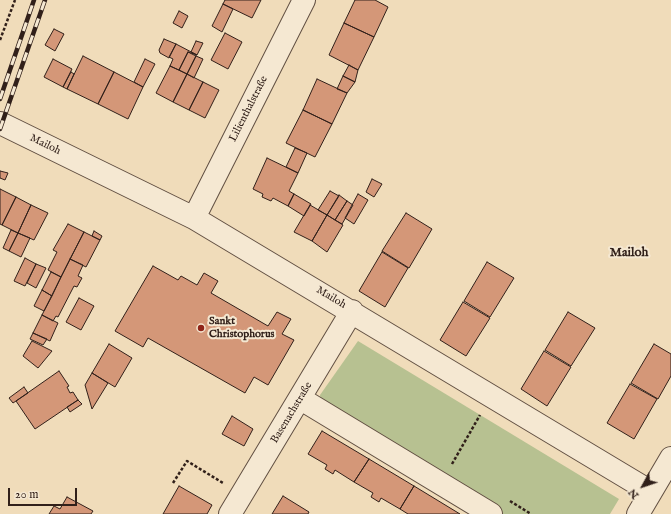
<!DOCTYPE html>
<meta charset="utf-8">
<style>
body{margin:0}
#map{position:relative;width:671px;height:514px;overflow:hidden;background:#f0dcba;font-family:"IM FELL English",serif}
canvas{display:block}
.north{position:absolute;left:623px;top:466px;width:40px;height:40px;-webkit-text-stroke:3px #f5e8d2;paint-order:stroke;rotate:230deg;font-size:11px;font-weight:700;line-height:16px;text-align:center;color:#31201a}
.north::after{content:'';display:block;margin:auto;width:14px;height:18px;background:#31201a;clip-path:polygon(50% 0,100% 100%,50% 72%,0 100%)}
.scale{position:absolute;left:8px;top:488px;width:69px;height:18px;box-sizing:border-box;border:2px solid #31201a;border-top:0;padding-left:5px;font-size:12px;line-height:14px;white-space:nowrap;color:#31201a;-webkit-text-stroke:3px #f5e8d2;paint-order:stroke}
</style>
<div id="map">
<canvas width="671" height="514"></canvas>
<div class="north">N</div>
<div class="scale">20 m</div>
</div>
<script>
const ctx = document.querySelector('canvas').getContext('2d');
ctx.lineJoin = 'round';
function fillPath(path, color) {
  ctx.fillStyle = color;
  ctx.fill(path, 'evenodd');
}
function toPath(rows) {
  const path = new Path2D();
  for (const r of rows) {
    path.moveTo(r[0], r[1]);
    for (let i = 2; i < r.length; i += 2) path.lineTo(r[i], r[i + 1]);
  }
  return path;
}
function trace(path, color, width, dash) {
  ctx.strokeStyle = color;
  ctx.lineWidth = width;
  ctx.lineCap = dash ? 'butt' : 'round';
  ctx.setLineDash(dash || []);
  ctx.stroke(path);
}
function write(font, color, halo, rows, align = 'center') {
  ctx.font = font + ' "IM FELL English",serif';
  ctx.lineWidth = 4;
  ctx.setLineDash([]);
  ctx.textBaseline = 'middle';
  ctx.strokeStyle = halo;
  ctx.fillStyle = color;
  for (const [text, x, y, turn = 0] of rows) {
    ctx.save();
    ctx.translate(x, y);
    ctx.rotate((+turn || 0) * Math.PI / 180);
    ctx.textAlign = isNaN(turn) ? turn : align;
    if (halo) ctx.strokeText(text, 0, 0);
    ctx.fillText(text, 0, 0);
    ctx.restore();
  }
}
const green = toPath([
 [358,341,619,499,610,514,501,514,321,403,320,395]
]);
const building = toPath([
 [225,0,261,0,252,18,223,4,225,0],
 [355,0,375,0,388,7,374,37,344,23,355,0],
 [223,4,233,9,222,32,212,26,223,4],
 [179,11,188,16,182,28,173,23,179,11],
 [344,23,374,37,358,70,329,55,344,23],
 [54,29,64,34,55,51,45,45,54,29],
 [225,33,242,42,228,69,211,60,225,33],
 [164,39,176,44,169,58,160,53,159,50,164,39],
 [196,41,203,43,197,55,191,52,196,41],
 [176,44,197,55,188,52,179,70,170,66,173,59,169,57,176,44],
 [188,52,196,56,187,74,179,70,188,52],
 [83,56,114,72,98,104,67,89,83,56],
 [196,56,203,59,194,78,187,74,196,56],
 [53,59,72,69,63,87,44,77,53,59],
 [145,59,155,64,143,87,134,82,145,59],
 [349,65,358,70,355,82,343,76,349,65],
 [170,66,187,74,173,102,156,93,170,66],
 [71,72,74,74,67,89,63,87,71,72],
 [114,72,143,87,128,119,98,104,114,72],
 [187,74,203,82,189,110,173,102,187,74],
 [343,76,355,82,347,93,337,89,343,76],
 [317,79,347,93,332,124,303,110,317,79],
 [203,82,219,90,205,118,189,110,203,82],
 [303,110,332,124,315,157,286,143,303,110],
 [295,148,307,153,298,173,286,167,295,148],
 [267,158,298,173,289,191,294,194,288,206,273,198,271,201,262,197,263,194,253,189,267,158],
 [0,171,8,173,5,180,0,178,0,171],
 [372,179,382,184,374,197,366,192,372,179],
 [0,189,16,197,2,225,0,224,0,189],
 [330,191,339,196,327,215,318,210,330,191],
 [294,194,311,204,304,216,288,206,294,194],
 [358,194,368,200,354,224,345,218,358,194],
 [339,195,347,201,335,220,327,215,339,195],
 [16,197,31,205,18,233,2,225,16,197],
 [347,201,353,205,342,224,335,220,347,201],
 [31,205,48,213,34,240,18,233,31,205],
 [310,205,327,215,312,241,294,232,310,205],
 [406,213,432,229,409,268,382,251,406,213],
 [327,215,343,225,327,252,312,241,327,215],
 [68,224,84,232,61,277,48,270,57,252,53,250,68,224],
 [11,230,18,233,9,251,3,248,11,230],
 [94,231,102,236,100,240,92,236,94,231],
 [84,232,100,240,86,267,70,259,84,232],
 [18,233,30,238,21,257,9,251,18,233],
 [382,252,408,268,385,307,359,291,382,252],
 [25,258,36,264,25,286,14,281,25,258],
 [70,259,83,265,78,276,82,278,77,287,74,286,58,317,56,316,53,321,42,315,70,259],
 [487,262,514,278,490,317,464,301,487,262],
 [36,264,46,268,36,288,27,283,36,264],
 [153,266,178,280,181,276,197,285,204,273,218,281,211,293,268,326,277,312,291,319,282,334,294,340,268,385,254,377,245,393,148,338,143,347,115,331,153,266],
 [51,272,61,277,52,296,42,290,51,272],
 [42,290,52,296,44,311,34,306,42,290],
 [79,298,94,306,81,330,66,322,79,298],
 [463,302,490,318,466,356,440,340,463,302],
 [568,312,595,328,571,366,545,350,568,312],
 [42,315,58,323,50,341,33,333,42,315],
 [33,333,47,339,43,345,30,339,33,333],
 [32,341,52,351,38,368,23,356,32,341],
 [109,344,132,358,115,387,92,373,109,344],
 [654,344,671,354,671,376,658,399,631,383,654,344],
 [544,351,571,367,547,406,521,389,544,351],
 [59,371,69,386,67,387,70,393,73,392,78,400,35,429,16,401,59,371],
 [92,373,108,383,92,409,85,385,92,373],
 [630,384,657,399,634,439,607,423,630,384],
 [24,387,28,393,13,403,9,398,24,387],
 [78,400,82,404,70,412,67,407,78,400],
 [232,416,253,429,244,446,222,434,232,416],
 [322,431,369,459,354,482,335,470,333,474,325,469,327,465,308,454,322,431],
 [369,459,414,486,400,509,381,498,379,502,371,497,373,493,354,482,369,459],
 [179,486,212,505,207,514,163,514,179,486],
 [414,486,460,514,408,514,400,509,414,486],
 [283,496,309,512,308,514,272,514,283,496],
 [67,497,93,511,91,514,49,514,54,506,60,509,67,497]
]);
const path = toPath([
 [0,40,15,0],
 [452,464,480,415],
 [173,483,187,461,223,483],
 [510,501,531,514]
]);
const minor = toPath([
 [0,123,194,218,651,492],
 [194,218,304,0],
 [301,399,491,514],
 [230,514,352,311],
 [638,514,671,458]
]);
const rail = toPath([
 [0,99,34,0],
 [0,129,45,0]
]);
const markers = [
 [201,328,4,"#8f2418"]
];
const streetNames = [
 ["Lilienthalstraße",249,109,-63],
 ["Mailoh",45,145,26],
 ["Mailoh",331,298,31],
 ["Basenachstraße",292,413,-59]
];
const poiNames = [
 ["Sankt",209,322],
 ["Christophorus",209,335]
];
const quarterNames = [
 ["Mailoh",629,253]
];
fillPath(green, '#b7c191');
fillPath(building, '#d49778');
trace(building, '#31201a', 1);
trace(minor, '#614f42', 24);
trace(path, '#31201a', 2.5, [3, 2]);
trace(minor, '#f5e8d2', 22);
trace(rail, '#31201a', 4.5);
trace(rail, '#f5e8d2', 3, [9]);
for (const [x, y, r, color] of markers) {
  const dot = new Path2D();
  dot.arc(x, y, r, 0, 2 * Math.PI);
  ctx.fillStyle = color;
  ctx.fill(dot);
  trace(dot, '#f5e8d2', 1.5);
}
write('11px', '#31201a', '#f5e8d2', streetNames);
write('bold 11px', '#31201a', '#f5e8d2', poiNames, 'left');
write('bold 13px', '#31201a', '#f5e8d2', quarterNames);
</script>
